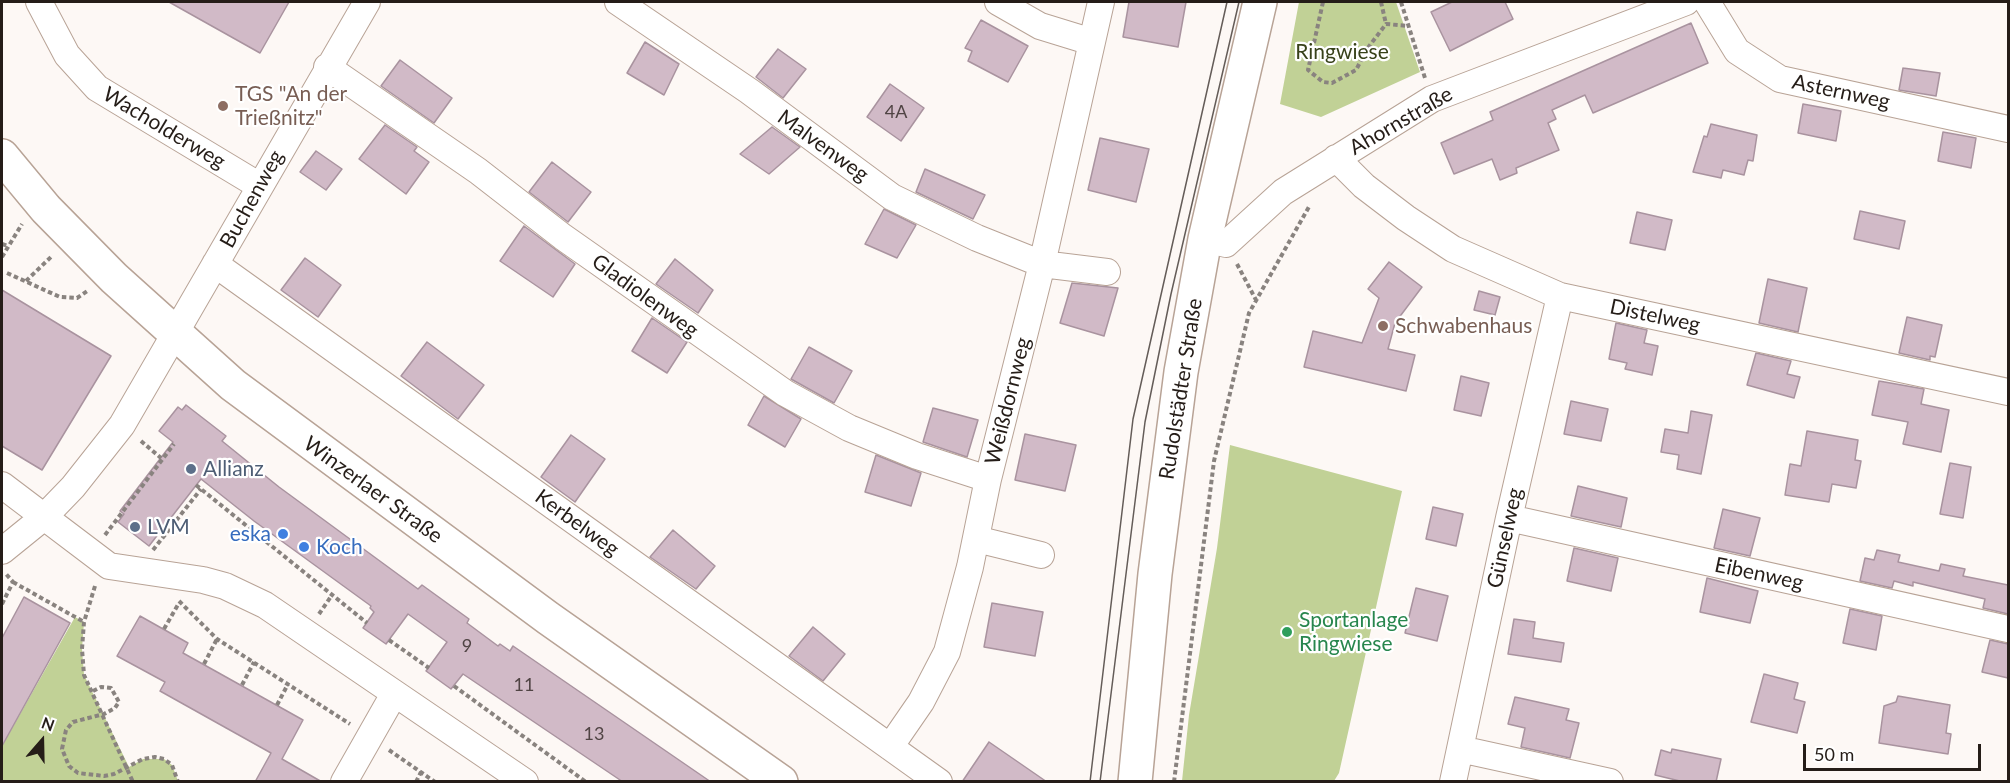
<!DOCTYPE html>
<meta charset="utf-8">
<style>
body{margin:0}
#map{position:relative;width:2010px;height:783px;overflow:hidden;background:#fdf8f5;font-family:Lato,sans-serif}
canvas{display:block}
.frame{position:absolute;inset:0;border:3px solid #251d18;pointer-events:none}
.north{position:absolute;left:12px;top:711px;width:60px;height:60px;-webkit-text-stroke:4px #fff;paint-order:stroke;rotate:20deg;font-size:16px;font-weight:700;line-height:24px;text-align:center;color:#251d18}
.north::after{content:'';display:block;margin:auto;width:21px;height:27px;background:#251d18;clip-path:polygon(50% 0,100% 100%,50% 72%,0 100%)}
.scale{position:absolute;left:1803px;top:744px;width:178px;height:27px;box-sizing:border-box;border:3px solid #251d18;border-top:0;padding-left:8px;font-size:18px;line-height:21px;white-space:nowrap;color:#251d18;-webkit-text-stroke:4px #fff;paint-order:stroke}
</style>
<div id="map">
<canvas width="2010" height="783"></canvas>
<div class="frame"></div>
<div class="north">N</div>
<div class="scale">50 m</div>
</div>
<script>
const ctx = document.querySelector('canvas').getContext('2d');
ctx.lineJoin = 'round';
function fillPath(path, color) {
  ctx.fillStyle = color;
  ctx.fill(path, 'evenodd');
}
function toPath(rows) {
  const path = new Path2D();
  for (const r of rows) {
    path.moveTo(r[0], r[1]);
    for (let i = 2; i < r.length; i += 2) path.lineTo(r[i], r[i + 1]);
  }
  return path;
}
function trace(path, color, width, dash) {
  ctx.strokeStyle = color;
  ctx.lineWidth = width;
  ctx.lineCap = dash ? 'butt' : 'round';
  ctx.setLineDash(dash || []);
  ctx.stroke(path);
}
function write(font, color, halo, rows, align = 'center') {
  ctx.font = font + ' Lato,sans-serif';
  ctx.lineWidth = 4.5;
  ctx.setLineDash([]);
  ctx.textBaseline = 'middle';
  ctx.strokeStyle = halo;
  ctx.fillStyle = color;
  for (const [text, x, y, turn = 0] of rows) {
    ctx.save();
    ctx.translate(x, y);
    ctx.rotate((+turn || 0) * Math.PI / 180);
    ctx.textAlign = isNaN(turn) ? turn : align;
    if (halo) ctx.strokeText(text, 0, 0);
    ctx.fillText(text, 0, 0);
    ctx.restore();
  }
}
const green = toPath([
 [1299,2,1396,2,1420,72,1321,117,1280,104],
 [1230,445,1402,491,1339,773,1334,781,1182,781,1189,715,1217,548],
 [75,617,84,622,82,649,84,675,129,767,143,759,164,759,172,765,178,781,2,782,2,746]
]);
const building = toPath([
 [169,2,289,2,260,53,169,2],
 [1129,2,1186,2,1178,47,1123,37,1129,2],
 [1452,2,1505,2,1513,19,1450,51,1431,12,1452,2],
 [981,20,1028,46,1008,82,968,61,972,51,965,48,981,20],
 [1691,23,1708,63,1593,113,1585,95,1552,110,1556,119,1548,123,1559,150,1516,168,1517,173,1500,180,1492,159,1454,174,1441,143,1493,120,1490,112,1691,23],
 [645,42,679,64,664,95,627,73,645,42],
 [778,49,806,69,783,98,756,77,778,49],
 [400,60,452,98,434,123,381,86,400,60],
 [1903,68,1940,73,1936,96,1899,90,1903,68],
 [890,84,924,108,901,141,867,117,890,84],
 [1803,104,1841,111,1836,141,1798,133,1803,104],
 [1711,124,1757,135,1753,161,1748,160,1744,175,1723,170,1721,178,1693,172,1704,136,1707,137,1711,124],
 [385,125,417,147,414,151,429,162,406,194,359,159,385,125],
 [772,127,800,147,769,174,740,154,772,127],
 [1943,132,1976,138,1971,168,1938,161,1943,132],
 [1100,138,1149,149,1136,202,1088,190,1100,138],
 [316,151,342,169,326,190,300,172,316,151],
 [552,162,591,192,568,222,529,192,552,162],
 [925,169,985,195,973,219,916,192,925,169],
 [884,209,916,225,897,258,865,244,884,209],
 [1860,211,1905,221,1899,249,1854,239,1860,211],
 [1637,212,1672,220,1665,250,1630,243,1637,212],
 [524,226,575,264,553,297,500,261,524,226],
 [305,258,341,285,318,317,281,290,305,258],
 [675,259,713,290,698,313,656,284,675,259],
 [1389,262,1422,287,1395,323,1388,349,1415,355,1406,391,1304,367,1313,331,1362,343,1379,298,1368,289,1389,262],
 [1768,279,1807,288,1798,332,1759,323,1768,279],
 [1072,283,1118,288,1104,336,1060,323,1072,283],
 [2,290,111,356,42,470,2,446,2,290],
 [1479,291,1500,297,1495,315,1474,310,1479,291],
 [1907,317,1942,325,1935,357,1930,356,1930,360,1899,353,1907,317],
 [652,318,687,342,667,373,632,351,652,318],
 [1616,323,1647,330,1644,343,1658,346,1652,375,1625,369,1627,363,1609,359,1616,323],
 [427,342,484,385,458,419,401,376,427,342],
 [809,347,852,371,834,403,791,379,809,347],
 [1756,353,1791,361,1787,374,1800,377,1794,398,1747,385,1756,353],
 [1461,376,1489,383,1481,416,1454,410,1461,376],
 [1879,381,1924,389,1921,404,1949,410,1941,452,1903,444,1908,422,1872,415,1879,381],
 [764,396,801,419,785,447,748,425,764,396],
 [1571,401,1608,409,1601,441,1564,434,1571,401],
 [186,405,226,436,222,441,279,487,418,589,422,585,469,619,467,623,498,646,500,644,510,651,513,646,711,782,623,782,463,674,451,689,426,671,447,642,408,614,386,644,363,628,374,612,370,608,371,606,254,521,201,479,149,546,118,522,124,514,120,511,173,442,159,431,178,407,182,410,186,405],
 [933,408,978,420,967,457,923,442,933,408],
 [1691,411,1712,415,1701,474,1677,469,1679,455,1661,452,1665,429,1688,433,1691,411],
 [1807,431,1858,440,1855,460,1861,461,1856,488,1832,484,1829,502,1785,495,1790,464,1801,466,1807,431],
 [1025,434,1076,445,1065,491,1015,480,1025,434],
 [571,435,605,459,575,502,541,477,571,435],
 [876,455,921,473,911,506,865,492,876,455],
 [1950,463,1971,467,1963,518,1940,514,1950,463],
 [1578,486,1627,498,1621,527,1571,516,1578,486],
 [1433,507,1463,514,1456,546,1426,539,1433,507],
 [1723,509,1760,518,1750,556,1714,548,1723,509],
 [673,530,715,566,696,589,650,557,673,530],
 [1574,548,1618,558,1611,591,1567,581,1574,548],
 [1877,550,1900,555,1898,562,1939,571,1941,564,1965,569,1963,576,2008,585,2008,614,1983,608,1985,599,1913,582,1913,586,1894,581,1892,588,1860,581,1865,558,1874,560,1877,550],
 [1707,578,1758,591,1750,623,1700,612,1707,578],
 [1416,588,1448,596,1437,641,1405,633,1416,588],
 [24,597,70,623,2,746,2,638,24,597],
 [992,603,1043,612,1035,656,984,647,992,603],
 [1850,609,1882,616,1876,650,1843,643,1850,609],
 [140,616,188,643,183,653,303,720,282,759,322,782,255,782,271,753,160,691,165,682,117,656,140,616],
 [1514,619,1535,622,1533,638,1564,643,1561,662,1508,654,1514,619],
 [813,627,845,654,823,681,789,656,813,627],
 [1990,640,2008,644,2008,678,1982,672,1990,640],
 [1764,674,1798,683,1794,699,1805,702,1797,733,1751,722,1764,674],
 [1898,696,1950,705,1946,733,1951,734,1948,754,1879,743,1884,706,1896,702,1898,696],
 [1515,697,1569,709,1566,720,1579,723,1570,758,1521,747,1525,728,1508,724,1515,697],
 [989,742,1047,782,962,782,989,742],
 [1672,749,1721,759,1716,782,1684,782,1655,775,1661,750,1671,753,1672,749]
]);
const path = toPath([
 [1323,2,1308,70,1323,82,1332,83,1356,70,1367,49,1386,24,1409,26],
 [1381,2,1386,24],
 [1401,2,1425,78],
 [2,244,8,246],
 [2,257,22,224],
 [1237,264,1256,300],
 [7,273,60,297,77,298,89,290],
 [26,281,53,255],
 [141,441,161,458],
 [196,485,367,623],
 [105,535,174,444],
 [153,550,201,489],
 [13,582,84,622],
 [95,586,84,622,82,649,84,675,133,782],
 [179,601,217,639,350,724],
 [2,604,13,582,6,574],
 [319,614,332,595],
 [164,629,179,603],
 [389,640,429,668],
 [204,664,217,639],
 [242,685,254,662],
 [454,686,586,782],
 [93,691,101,687,111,688,119,702,115,708,104,714,73,722,66,730,62,749,69,766,78,773,104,776,114,774,143,759,155,757,164,759,172,765,178,782],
 [277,705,288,684],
 [389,750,435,782],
 [416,782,421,772],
 [1174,782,1214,461,1249,313,1310,205]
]);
const minor = toPath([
 [39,2,67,55,97,88,258,185],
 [618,2,749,91,892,197,977,238,1042,264,1107,272],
 [998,2,1040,26,1092,42],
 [1707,2,1737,51,1780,79,2008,129],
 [327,67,478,171,563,237,785,393,849,428,917,456,988,479],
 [1336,158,1364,186,1406,218,1453,249,1560,296,2008,392],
 [1205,239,1226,244,1283,192,1432,99,1686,2],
 [215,264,939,782],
 [2,485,109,566,203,580,225,586,265,605,525,782],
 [1509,518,2008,629],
 [976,539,1041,555],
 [2,551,44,517,73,487,122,425,367,2],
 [890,747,921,702,947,652,970,567,988,479,1042,264,1101,2],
 [1460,749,1610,782],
 [344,782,394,694],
 [1453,782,1509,518,1560,296]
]);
const secondary = toPath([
 [2,156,46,209,114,278,233,385,548,618,781,782],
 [1135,782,1155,574,1181,372,1205,239,1260,2]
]);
const tram = toPath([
 [1090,782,1133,419,1227,2],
 [1100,782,1145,422,1171,294,1239,2]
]);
const markers = [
 [223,106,6,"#8d6e63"],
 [1383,326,6,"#8d6e63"],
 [191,469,6,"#5c6f8a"],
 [135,527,6,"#5c6f8a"],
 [283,534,6,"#3f7fe0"],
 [304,547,6,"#3f7fe0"],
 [1287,632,6,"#2e9e5b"]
];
const numberNames = [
 ["4A",896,112],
 ["9",467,646],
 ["11",524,685],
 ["13",594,734]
];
const parkNames = [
 ["Ringwiese",1342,52]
];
const streetNames = [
 ["Asternweg",1841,92,12],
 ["Ahornstraße",1401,121,-30],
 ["Wacholderweg",164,128,31],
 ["Malvenweg",823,146,36],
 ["Buchenweg",252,199,-61],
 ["Gladiolenweg",645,296,36],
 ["Distelweg",1655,316,12],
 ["Rudolstädter Straße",1181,389,-81],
 ["Weißdornweg",1008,401,-76],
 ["Winzerlaer Straße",373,490,36],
 ["Kerbelweg",577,523,36],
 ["Günselweg",1505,538,-78],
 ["Eibenweg",1759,574,12]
];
const educationNames = [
 ["TGS \"An der",235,94],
 ["Trießnitz\"",235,118],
 ["Schwabenhaus",1395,326]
];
const serviceNames = [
 ["Allianz",203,469],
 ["LVM",147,527]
];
const shopNames = [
 ["eska",271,534],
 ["Koch",316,547,"left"]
];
const leisureNames = [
 ["Sportanlage",1299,620],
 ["Ringwiese",1299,644]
];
fillPath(green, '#c1d196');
fillPath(building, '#d1bac7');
trace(building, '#a9939f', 1.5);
trace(minor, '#b8a396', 28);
trace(secondary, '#b8a396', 36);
trace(path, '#89837f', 4, [4.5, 3]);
trace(minor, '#fff', 26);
trace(secondary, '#fff', 33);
trace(tram, '#645c58', 1.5);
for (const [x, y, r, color] of markers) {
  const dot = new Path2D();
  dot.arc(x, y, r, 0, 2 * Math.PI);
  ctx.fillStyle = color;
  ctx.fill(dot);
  trace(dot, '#fff', 2);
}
write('18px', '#504444', null, numberNames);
write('21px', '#38421a', '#fff', parkNames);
write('21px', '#251d18', '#fff', streetNames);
write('21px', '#785e54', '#fff', educationNames, 'left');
write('21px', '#4e5e75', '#fff', serviceNames, 'left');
write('21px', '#366cbe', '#fff', shopNames, 'right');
write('21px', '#27864d', '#fff', leisureNames, 'left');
</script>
